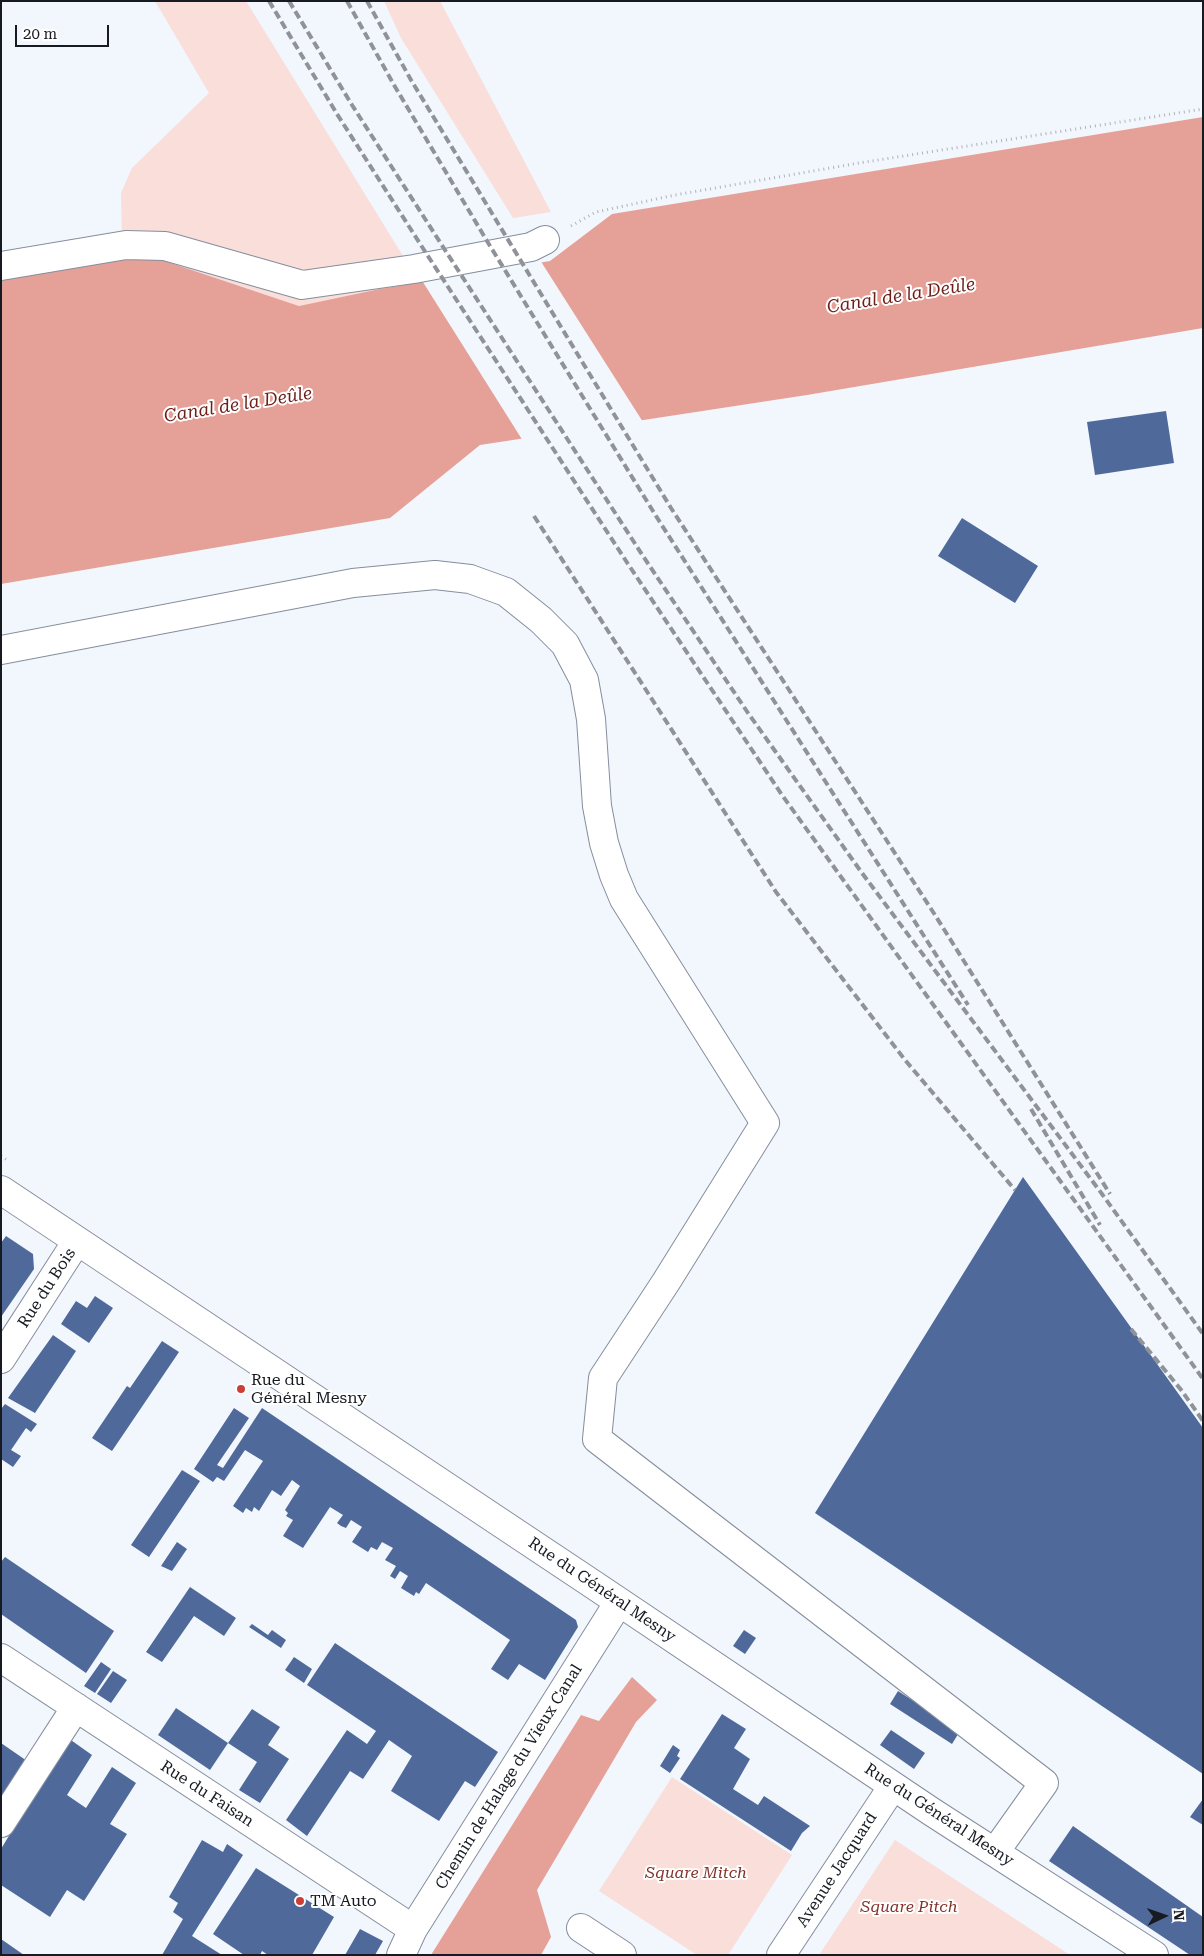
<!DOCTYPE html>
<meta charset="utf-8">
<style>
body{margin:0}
#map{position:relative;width:1204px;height:1956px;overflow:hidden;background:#f2f6fd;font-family:"Roboto Serif",serif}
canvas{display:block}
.frame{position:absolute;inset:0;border:2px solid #171a20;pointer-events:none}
.north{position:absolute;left:1139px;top:1891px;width:50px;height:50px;-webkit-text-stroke:4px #fff;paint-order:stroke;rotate:87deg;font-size:14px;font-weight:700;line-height:20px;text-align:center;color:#171a20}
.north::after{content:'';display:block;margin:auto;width:18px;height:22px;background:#171a20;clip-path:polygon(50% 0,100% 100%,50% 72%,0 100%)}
.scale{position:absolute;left:15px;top:25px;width:94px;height:22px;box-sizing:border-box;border:2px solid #171a20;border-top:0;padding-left:6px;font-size:15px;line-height:18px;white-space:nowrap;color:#171a20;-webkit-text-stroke:4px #fff;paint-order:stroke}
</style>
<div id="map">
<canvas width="1204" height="1956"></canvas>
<div class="frame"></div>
<div class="north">N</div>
<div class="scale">20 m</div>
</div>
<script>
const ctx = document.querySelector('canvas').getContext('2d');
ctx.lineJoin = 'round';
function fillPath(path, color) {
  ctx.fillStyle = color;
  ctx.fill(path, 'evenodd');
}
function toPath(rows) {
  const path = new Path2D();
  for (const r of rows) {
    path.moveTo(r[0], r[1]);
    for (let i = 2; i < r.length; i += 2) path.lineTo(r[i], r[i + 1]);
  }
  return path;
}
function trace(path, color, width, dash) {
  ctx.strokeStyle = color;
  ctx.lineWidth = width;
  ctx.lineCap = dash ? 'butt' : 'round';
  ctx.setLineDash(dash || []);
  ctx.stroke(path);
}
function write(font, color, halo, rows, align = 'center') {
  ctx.font = font + ' "Roboto Serif",serif';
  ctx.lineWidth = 4;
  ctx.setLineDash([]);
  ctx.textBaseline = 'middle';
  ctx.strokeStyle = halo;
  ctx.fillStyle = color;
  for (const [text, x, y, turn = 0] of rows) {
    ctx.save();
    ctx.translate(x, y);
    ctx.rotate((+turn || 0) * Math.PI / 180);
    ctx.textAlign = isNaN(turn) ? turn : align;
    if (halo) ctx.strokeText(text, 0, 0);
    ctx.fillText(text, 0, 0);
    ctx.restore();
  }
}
const green = toPath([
 [155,1,246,1,419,282,299,306,147,255,122,240,121,193,132,168,209,93],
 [384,1,440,1,551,212,513,218,401,38],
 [672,1777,792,1855,728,1955,697,1955,599,1891],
 [895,1840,1070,1955,819,1955]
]);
const water = toPath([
 [1203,117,1203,328,807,395,480,445,390,518,1,584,1,279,147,255,299,306,380,289,550,261,612,214],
 [632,1677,657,1700,636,1722,537,1890,551,1937,541,1955,431,1955,581,1715,599,1721]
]);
const pier = toPath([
 [540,260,643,422,523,441,421,279]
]);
const building = toPath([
 [1166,411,1174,463,1095,475,1087,422],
 [962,518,1038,566,1015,603,938,556],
 [1023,1177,1203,1428,1203,1774,815,1513],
 [6,1236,33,1254,34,1269,1,1317,1,1243],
 [95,1296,113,1308,89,1343,61,1324,76,1301,87,1308],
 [53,1335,76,1351,35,1413,8,1398],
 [162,1341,179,1352,112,1451,92,1438,127,1386,130,1388],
 [5,1404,37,1424,31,1432,26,1428,11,1450,21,1456,13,1467,1,1459,1,1409],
 [234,1408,249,1418,217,1465,223,1468,262,1408,576,1620,578,1627,545,1680,519,1664,508,1680,491,1669,510,1640,426,1583,419,1594,416,1592,414,1596,401,1588,408,1576,400,1571,395,1579,390,1576,396,1566,385,1560,393,1548,382,1542,377,1550,371,1547,368,1552,352,1542,362,1527,351,1520,346,1528,341,1526,337,1523,343,1515,330,1507,303,1548,283,1536,293,1520,286,1516,288,1513,285,1510,300,1486,292,1480,281,1496,272,1490,259,1511,254,1507,252,1512,246,1508,243,1513,233,1506,263,1461,245,1450,224,1481,217,1477,213,1482,194,1469],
 [182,1470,200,1481,149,1557,131,1545],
 [177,1542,187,1549,172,1571,161,1566],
 [5,1557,114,1631,86,1673,1,1614,1,1562],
 [190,1587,236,1618,224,1636,194,1616,162,1662,146,1652],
 [252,1624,268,1635,272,1630,286,1640,281,1648,249,1627],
 [744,1630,756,1638,745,1654,733,1646],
 [335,1643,498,1752,475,1787,465,1781,439,1821,391,1791,412,1756,389,1740,363,1779,350,1771,307,1836,286,1820,347,1730,367,1744,376,1731,307,1685],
 [294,1657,312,1669,304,1683,285,1670],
 [101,1662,111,1669,95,1693,84,1686],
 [113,1671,127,1680,111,1703,97,1694],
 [898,1691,960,1731,952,1744,890,1704],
 [176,1708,228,1743,210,1770,158,1735],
 [252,1709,280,1727,268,1745,289,1759,260,1803,239,1790,257,1762,228,1743],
 [722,1714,746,1729,734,1748,750,1759,733,1789,758,1805,764,1796,810,1826,802,1833,791,1851,680,1779],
 [891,1730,925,1753,914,1769,880,1745],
 [68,1738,92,1755,67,1795,86,1808,112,1767,136,1783,110,1824,127,1834,84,1901,67,1890,50,1917,1,1885,1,1849],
 [1,1743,27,1761,1,1799],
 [673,1745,680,1750,677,1756,680,1758,670,1773,660,1766],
 [1203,1799,1203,1825,1190,1817],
 [1073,1826,1203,1917,1203,1955,1190,1955,1049,1861],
 [202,1840,223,1852,227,1844,243,1855,192,1936,222,1955,162,1955,183,1919,173,1912,178,1903,169,1897],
 [256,1868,334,1917,312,1955,268,1955,262,1951,260,1955,244,1955,213,1934],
 [360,1929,383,1941,375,1955,345,1955],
 [1,1939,24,1955,1,1955]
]);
const path = toPath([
 [571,226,596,212,675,195,859,163,1203,109],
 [1,1156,7,1160]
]);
const minor = toPath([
 [1,266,126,245,165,246,302,285,414,269,531,247,545,240],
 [1,650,353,583,435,575,470,579,506,592,541,620,565,644,584,680,591,719,597,806,604,843,614,875,624,899,765,1123,666,1282,603,1378,597,1439,1044,1783,995,1852],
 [1,1190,594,1585,932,1812,1154,1955],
 [1,1359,77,1241],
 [1,1658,413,1929],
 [1,1823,76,1707],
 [581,1928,622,1955],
 [401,1955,413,1929,619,1602],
 [781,1955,893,1786]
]);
const rail = toPath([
 [269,1,337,114,426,253,628,564,782,795,1203,1379],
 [289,1,352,105,445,250,643,556,748,713,862,873,1102,1194,1203,1334],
 [347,1,394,85,487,241,656,516,968,1005],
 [367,1,411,80,671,508,935,915,1110,1194],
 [534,516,776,892,905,1060,1015,1190],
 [1031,1109,1100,1225],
 [1131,1329,1182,1391,1203,1421]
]);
const markers = [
 [241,1389,5,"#cc3e35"],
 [300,1901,5,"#cc3e35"]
];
const streetNames = [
 ["Rue du Bois",47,1288,-57],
 ["Rue du Général Mesny",602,1590,34],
 ["Chemin de Halage du Vieux Canal",509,1777,-58],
 ["Rue du Faisan",207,1794,33],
 ["Rue du Général Mesny",939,1815,33],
 ["Avenue Jacquard",837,1870,-57]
];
const poiNames = [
 ["Rue du",251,1380],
 ["Général Mesny",251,1398],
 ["TM Auto",310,1901]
];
const parkNames = [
 ["Square Mitch",696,1873],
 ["Square Pitch",909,1907]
];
const waterNames = [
 ["Canal de la Deûle",901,296,-9],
 ["Canal de la Deûle",238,405,-9]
];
fillPath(green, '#f9deda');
fillPath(water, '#e5a197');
fillPath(pier, '#f2f6fd');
fillPath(building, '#4f6a9a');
trace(minor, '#858e9e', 30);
trace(path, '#b0b3ba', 3, [1, 4]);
trace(minor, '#fff', 28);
trace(rail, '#8f9299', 4, [8, 4]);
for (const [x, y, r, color] of markers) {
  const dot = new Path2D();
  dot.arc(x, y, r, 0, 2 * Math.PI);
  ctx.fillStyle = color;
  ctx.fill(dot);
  trace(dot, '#fff', 2);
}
write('16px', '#171a20', '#fff', streetNames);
write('16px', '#171a20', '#fff', poiNames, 'left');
write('italic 16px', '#83332b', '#fff', parkNames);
write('italic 18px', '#6d1e19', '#fff', waterNames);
</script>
